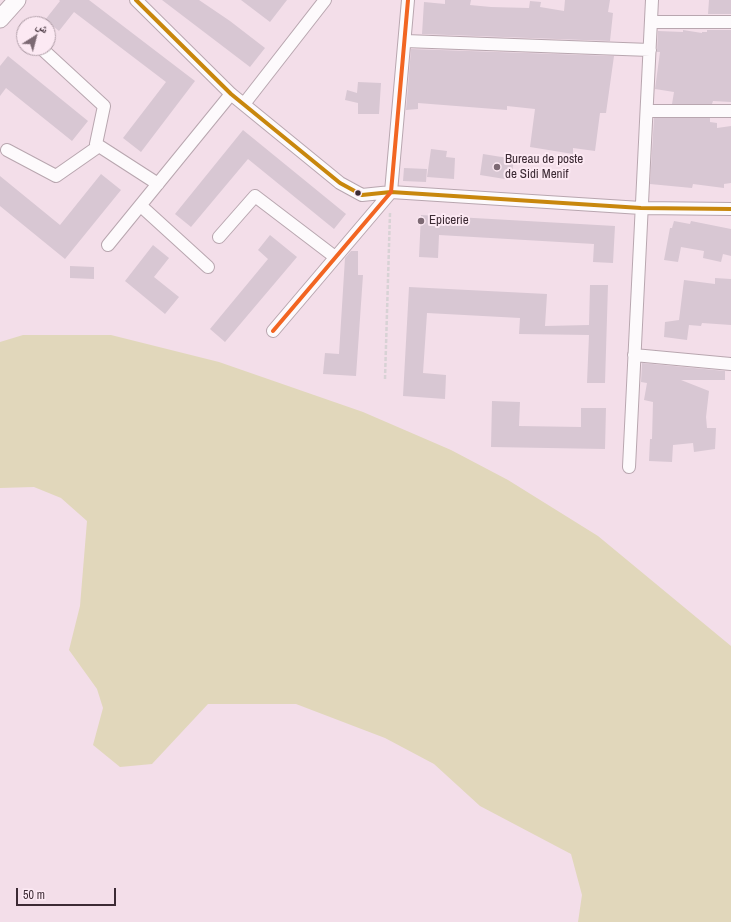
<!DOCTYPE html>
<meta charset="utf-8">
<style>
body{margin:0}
#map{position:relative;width:731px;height:922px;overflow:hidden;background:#f3dee9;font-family:"Archivo Narrow","Noto Naskh Arabic",sans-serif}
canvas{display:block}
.north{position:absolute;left:16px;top:16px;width:40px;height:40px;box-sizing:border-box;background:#fce9f3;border:1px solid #af9da7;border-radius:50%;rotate:36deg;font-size:11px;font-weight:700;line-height:16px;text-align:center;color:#3c2a34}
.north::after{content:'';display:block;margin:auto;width:14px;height:18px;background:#7c6973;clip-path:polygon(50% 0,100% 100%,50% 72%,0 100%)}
.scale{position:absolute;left:16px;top:888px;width:100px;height:18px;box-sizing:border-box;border:2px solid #3c2a34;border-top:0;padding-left:5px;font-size:12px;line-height:14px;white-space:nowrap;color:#3c2a34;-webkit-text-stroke:3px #fce9f3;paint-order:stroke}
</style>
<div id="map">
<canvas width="731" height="922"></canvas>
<div class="north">ش</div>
<div class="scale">50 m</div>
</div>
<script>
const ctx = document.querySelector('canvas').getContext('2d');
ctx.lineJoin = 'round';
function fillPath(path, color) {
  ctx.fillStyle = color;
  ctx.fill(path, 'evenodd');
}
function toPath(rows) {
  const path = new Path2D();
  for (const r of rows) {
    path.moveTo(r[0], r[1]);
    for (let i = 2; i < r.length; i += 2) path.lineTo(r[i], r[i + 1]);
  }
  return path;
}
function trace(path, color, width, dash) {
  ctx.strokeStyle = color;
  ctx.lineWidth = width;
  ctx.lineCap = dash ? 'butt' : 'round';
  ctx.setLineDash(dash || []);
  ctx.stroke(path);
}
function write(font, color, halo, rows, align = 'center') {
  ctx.font = font + ' "Archivo Narrow",sans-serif';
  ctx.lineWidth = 4;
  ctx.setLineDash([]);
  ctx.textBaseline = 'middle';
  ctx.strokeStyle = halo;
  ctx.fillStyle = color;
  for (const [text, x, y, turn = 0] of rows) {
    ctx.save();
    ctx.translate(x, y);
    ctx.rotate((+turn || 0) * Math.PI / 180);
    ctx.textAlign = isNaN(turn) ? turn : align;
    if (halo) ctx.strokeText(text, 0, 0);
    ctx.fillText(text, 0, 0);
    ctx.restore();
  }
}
const green = toPath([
 [23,335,111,335,219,362,363,412,451,450,508,480,598,536,731,646,731,922,578,922,582,895,571,854,480,806,434,764,385,738,296,704,208,704,152,764,120,767,93,745,103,708,97,689,69,650,80,606,87,521,61,498,34,487,0,488,0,342]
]);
const building = toPath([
 [59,0,89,0,195,81,141,152,123,138,166,82,74,12,59,31,45,20,60,1],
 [162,0,199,0,230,21,265,48,250,67],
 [241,0,287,0,270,22],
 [445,0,471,0,470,5,491,7,529,8,530,1,541,2,540,7,564,11,565,0,610,0,608,12,613,13,610,41,422,34,424,2,445,4],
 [709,0,731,0,731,14,708,14],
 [683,30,702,33,702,32,707,32,707,30,731,30,731,102,713,101,712,104,672,104,674,92,655,89,660,52,657,52,658,31,683,32],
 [411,49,614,56,606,113,600,113,595,151,573,148,573,154,530,147,535,109,507,106,507,110,418,103,418,109,406,110],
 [8,56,88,121,72,141,6,88,0,96,0,66],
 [358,82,381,83,379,114,358,114,358,103,345,100,347,90,357,93],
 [654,118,710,118,710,122,717,123,717,128,731,126,731,183,724,184,724,188,693,184,692,188,650,184],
 [243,130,346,214,334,229,248,159,191,227,175,214],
 [431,149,447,151,446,157,455,158,454,179,427,177],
 [483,154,514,159,511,180,480,175],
 [404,168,427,169,426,182,403,181],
 [101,174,121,190,65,259,0,206,0,176,60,225],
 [421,215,615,226,613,263,593,262,594,244,439,235,438,258,419,257],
 [674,221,690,224,691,221,731,229,731,256,723,254,721,262,703,258,704,251,681,247,678,262,664,260,670,228,672,228],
 [270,235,297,257,225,342,210,329,268,259,258,250],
 [153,245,169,258,154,277,179,297,165,314,125,281],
 [351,251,358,251,358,275,363,275,356,376,323,374,325,353,339,354,345,258],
 [70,266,94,267,94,279,70,278],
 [715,278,731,279,731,325,702,323,701,326,689,325,687,340,664,337,665,322,679,320,684,280,715,284],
 [590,285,608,285,605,383,587,383,589,335,519,334,520,318,427,313,423,373,446,375,445,399,403,396,409,287,547,294,545,326,589,325],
 [642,363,725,371,725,380,681,380,709,391,706,417,707,428,716,428,715,449,694,452,693,443,673,445,672,462,649,461,650,439,652,439,653,402,644,400,647,383,641,382],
 [492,401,520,402,519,426,581,427,581,408,606,408,605,449,491,447]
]);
const path = toPath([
 [385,379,390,213]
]);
const minor = toPath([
 [136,0,231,94,340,183,362,195,391,192,641,208,731,209],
 [652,22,731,22],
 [405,41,650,50],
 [41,48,104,106,96,144,158,184],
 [244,104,325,0],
 [647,111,731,111],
 [7,150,56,176,99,146],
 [141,206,208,267],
 [219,237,255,196,335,257],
 [108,245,231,94],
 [273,331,391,192,408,0],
 [634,355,731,364],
 [629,467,652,0]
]);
const secondary = toPath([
 [0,19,17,0]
]);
const bus1 = toPath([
 [136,0,231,94,340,183,362,195,391,192,641,208,731,209]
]);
const bus2 = toPath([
 [273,331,391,192,408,0]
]);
const markers = [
 [497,167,4,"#7c6973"],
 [358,193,3.5,"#3c2a34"],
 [421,221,4,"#7c6973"]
];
const poiNames = [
 ["Bureau de poste",505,160],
 ["de Sidi Menif",505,175],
 ["Epicerie",429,221]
];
fillPath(green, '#e1d7bb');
fillPath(building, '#d8c7d3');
trace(minor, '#b8a6af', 14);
trace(secondary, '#b8a6af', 19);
trace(path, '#d8d2d5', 2.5, [4, 2]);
trace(minor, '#fdfafc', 12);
trace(secondary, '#fdfafc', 17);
trace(bus1, '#c8870d', 4);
trace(bus2, '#f26522', 4);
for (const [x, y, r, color] of markers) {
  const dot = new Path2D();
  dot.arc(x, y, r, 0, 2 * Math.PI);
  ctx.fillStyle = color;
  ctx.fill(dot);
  trace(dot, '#fce9f3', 1.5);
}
write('13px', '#3c2a34', '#fce9f3', poiNames, 'left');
</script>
